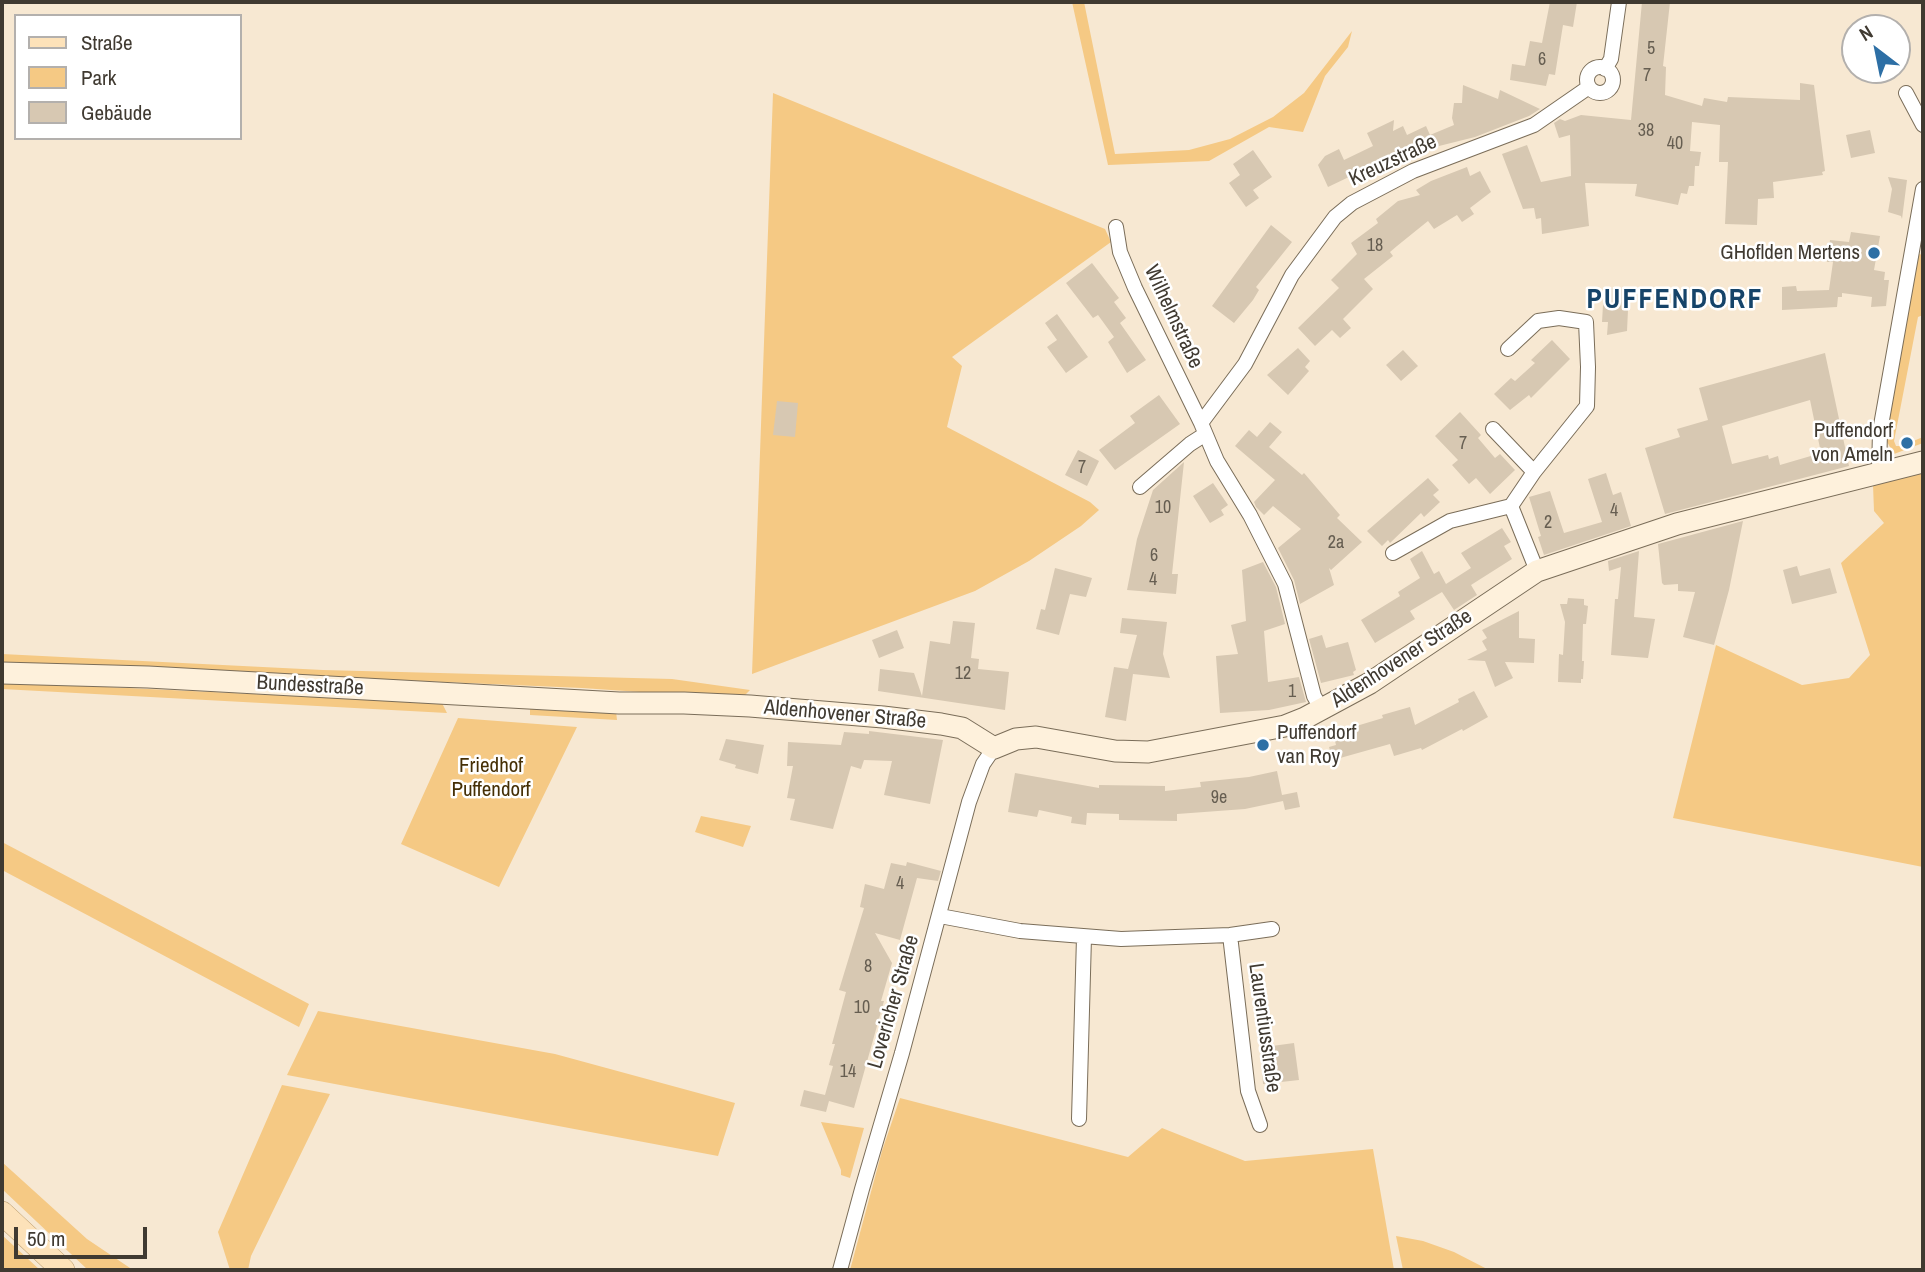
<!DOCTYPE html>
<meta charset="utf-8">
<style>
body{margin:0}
#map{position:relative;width:1925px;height:1272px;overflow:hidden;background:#f7e8d2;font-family:"Archivo Narrow",sans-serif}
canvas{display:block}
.frame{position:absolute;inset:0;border:4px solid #403a31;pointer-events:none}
.legend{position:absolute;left:14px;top:14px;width:228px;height:126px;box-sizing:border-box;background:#fff;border:2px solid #b3b0ad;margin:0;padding:9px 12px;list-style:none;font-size:21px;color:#403a31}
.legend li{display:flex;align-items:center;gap:14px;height:35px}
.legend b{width:35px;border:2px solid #b3b0ad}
.north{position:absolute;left:1841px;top:14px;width:70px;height:70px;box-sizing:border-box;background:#fff;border:2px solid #b3b0ad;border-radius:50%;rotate:328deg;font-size:19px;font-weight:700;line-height:28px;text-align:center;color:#403a31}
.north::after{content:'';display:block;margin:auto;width:24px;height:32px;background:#2d6fa5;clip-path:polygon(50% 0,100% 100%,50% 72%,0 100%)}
.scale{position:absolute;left:14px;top:1227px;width:133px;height:32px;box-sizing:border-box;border:4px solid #403a31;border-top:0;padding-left:9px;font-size:21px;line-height:24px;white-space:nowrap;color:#403a31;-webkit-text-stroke:5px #fff;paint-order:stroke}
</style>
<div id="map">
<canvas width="1925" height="1272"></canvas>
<div class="frame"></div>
<ul class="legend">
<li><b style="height:9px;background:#fde2b9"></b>Straße</li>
<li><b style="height:19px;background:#f5c984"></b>Park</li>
<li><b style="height:19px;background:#d7c8b2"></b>Gebäude</li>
</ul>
<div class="north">N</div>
<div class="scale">50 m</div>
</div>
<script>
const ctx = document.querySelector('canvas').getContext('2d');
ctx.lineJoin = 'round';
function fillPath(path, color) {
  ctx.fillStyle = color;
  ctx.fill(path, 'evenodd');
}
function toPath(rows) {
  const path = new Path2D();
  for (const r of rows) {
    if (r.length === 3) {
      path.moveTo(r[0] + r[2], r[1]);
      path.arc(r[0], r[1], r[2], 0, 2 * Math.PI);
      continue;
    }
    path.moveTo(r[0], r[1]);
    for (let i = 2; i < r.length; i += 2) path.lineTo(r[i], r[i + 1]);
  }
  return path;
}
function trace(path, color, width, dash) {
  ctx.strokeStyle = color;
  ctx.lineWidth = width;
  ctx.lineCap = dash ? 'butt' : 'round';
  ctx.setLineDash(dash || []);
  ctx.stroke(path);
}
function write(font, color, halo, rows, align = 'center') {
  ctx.font = font + ' "Archivo Narrow",sans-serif';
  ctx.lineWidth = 5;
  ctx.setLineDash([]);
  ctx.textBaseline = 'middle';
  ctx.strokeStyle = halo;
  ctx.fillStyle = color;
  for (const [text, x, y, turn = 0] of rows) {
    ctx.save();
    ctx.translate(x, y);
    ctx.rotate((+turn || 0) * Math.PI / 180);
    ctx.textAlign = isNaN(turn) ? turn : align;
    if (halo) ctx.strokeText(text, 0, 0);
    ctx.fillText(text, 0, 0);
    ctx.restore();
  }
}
const green = toPath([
 [1072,2,1084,2,1115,154,1189,150,1230,139,1273,117,1304,93,1352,31,1348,47,1325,76,1303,132,1269,127,1209,161,1108,165],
 [773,93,1105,229,1111,242,952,357,962,366,947,427,1090,502,1099,510,1081,526,1029,561,975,591,752,674],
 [1919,254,1923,255,1923,315,1918,317,1894,441,1896,446,1901,446,1923,437,1923,443,1894,454,1886,440,1887,424],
 [1923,473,1923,867,1673,818,1716,645,1802,685,1849,678,1870,655,1841,563,1884,523,1874,511,1873,485],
 [2,654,323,670,672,679,750,690,741,699,582,688,2,663],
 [2,682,442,703,447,713,2,689],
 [579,706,616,711,617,720,530,715,530,709],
 [458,718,577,727,499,887,401,844],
 [701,816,751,826,743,847,695,832],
 [2,842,309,1004,299,1027,2,870],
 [318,1011,555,1054,735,1103,718,1156,287,1075],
 [282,1085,330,1094,251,1256,248,1270,230,1270,218,1232],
 [900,1098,1128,1157,1162,1128,1245,1161,1373,1149,1394,1270,850,1270,882,1151],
 [821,1122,864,1128,850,1178,841,1175,841,1170],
 [2,1162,87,1239,133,1270,88,1270,2,1189],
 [2,1235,40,1270,2,1270],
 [1396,1236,1423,1241,1454,1252,1489,1270,1403,1270]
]);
const building = toPath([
 [1550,2,1577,2,1573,27,1563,25,1555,75,1549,74,1546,86,1510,80,1512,64,1525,66,1530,41,1542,43],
 [1642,2,1670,2,1663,66,1666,67,1665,95,1702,106,1704,98,1727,102,1728,97,1800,100,1800,83,1814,85,1825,171,1822,172,1823,175,1773,182,1774,198,1758,199,1757,225,1725,224,1728,162,1719,162,1720,125,1692,122,1690,151,1701,152,1699,166,1695,166,1694,186,1689,186,1687,194,1681,193,1678,205,1635,196,1637,184,1585,183,1589,226,1542,234,1541,218,1536,219,1534,208,1523,209,1502,154,1527,145,1541,182,1571,176,1570,135,1559,138,1554,123,1560,119,1565,121,1581,115,1631,120],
 [1463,85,1498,99,1500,90,1540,109,1529,116,1475,137,1431,148,1416,154,1415,152,1374,171,1372,166,1328,187,1318,165,1325,156,1339,149,1344,160,1373,146,1367,133,1394,120,1393,131,1403,126,1407,135,1426,126,1430,135,1454,125,1452,118,1454,103,1462,103],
 [1870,130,1875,153,1851,158,1846,135],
 [1253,150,1272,177,1253,190,1259,198,1246,207,1229,183,1240,175,1233,164],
 [1467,167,1470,176,1480,171,1491,192,1470,208,1474,214,1462,222,1457,215,1434,229,1428,221,1397,246,1390,252,1393,256,1364,279,1373,289,1343,319,1351,328,1340,338,1332,330,1315,346,1298,328,1339,288,1331,280,1357,254,1351,243,1378,223,1376,219,1398,201,1420,195,1416,190,1431,181],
 [1888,177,1907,180,1902,219,1901,216,1888,212,1892,189],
 [1271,225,1292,242,1256,287,1259,290,1253,300,1234,323,1212,306],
 [1851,232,1880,236,1874,270,1885,272,1884,280,1889,280,1886,306,1871,307,1872,297,1842,293,1842,297,1838,297,1837,307,1782,310,1782,287,1796,286,1797,291,1829,290,1833,262,1827,262,1830,240,1849,242],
 [1092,263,1119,298,1114,302,1126,318,1120,323,1146,360,1127,373,1108,342,1114,337,1098,315,1093,318,1066,283],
 [1604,288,1629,289,1627,331,1607,335,1608,322,1602,322],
 [1057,314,1088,357,1066,373,1047,347,1057,340,1045,323],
 [1552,340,1570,359,1531,398,1529,395,1510,410,1494,394,1511,378,1515,381,1535,363,1531,360],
 [1298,348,1310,361,1305,367,1309,371,1288,395,1267,375],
 [1403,350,1418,366,1401,381,1386,365],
 [1825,353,1849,466,1665,514,1645,448,1680,437,1677,429,1708,420,1699,388],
 [1810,400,1821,453,1780,465,1778,456,1769,459,1768,455,1732,464,1722,426],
 [1159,395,1180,424,1115,470,1099,450,1135,423,1130,416],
 [777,401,798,403,795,437,773,435],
 [1460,412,1481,435,1478,438,1495,458,1500,454,1515,470,1490,494,1476,478,1469,484,1452,465,1458,460,1435,436],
 [1270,422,1282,432,1269,447,1302,475,1304,473,1340,515,1337,518,1362,542,1331,570,1329,568,1334,585,1300,604,1294,580,1278,548,1301,529,1273,506,1264,515,1256,507,1254,502,1275,480,1235,446,1249,430,1257,437],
 [1078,450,1099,461,1087,486,1065,475],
 [1184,462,1172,574,1178,574,1176,594,1127,590,1137,539,1153,490],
 [1606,473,1613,495,1621,492,1631,526,1544,555,1538,537,1541,536,1529,497,1550,491,1564,533,1602,522,1588,479],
 [1428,478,1439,490,1433,495,1440,502,1424,517,1421,513,1390,543,1388,540,1382,546,1367,531],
 [1213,483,1228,505,1221,510,1224,515,1210,523,1193,496],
 [1743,521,1729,590,1714,645,1683,637,1695,592,1678,591,1678,584,1664,585,1662,583,1658,544],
 [1502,528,1511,542,1504,546,1512,559,1471,585,1477,595,1454,610,1442,592,1410,611,1415,619,1375,643,1361,620,1400,596,1398,592,1420,578,1410,559,1422,551,1434,574,1439,571,1446,584,1471,568,1461,553],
 [1639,551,1634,617,1655,619,1648,658,1611,655,1615,599,1618,599,1621,567,1609,571,1608,561],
 [1263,562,1276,587,1285,624,1264,631,1268,682,1299,677,1306,702,1269,710,1220,713,1216,656,1238,654,1231,625,1246,621,1242,570],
 [1797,566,1800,576,1830,568,1837,593,1792,604,1783,570],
 [1055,568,1092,578,1086,597,1070,594,1059,635,1036,629,1041,609,1045,610],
 [1568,598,1584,599,1584,605,1588,606,1586,624,1583,624,1582,661,1584,661,1583,679,1581,679,1581,683,1558,682,1559,654,1563,655,1565,622,1560,604,1567,604],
 [1519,611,1519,638,1535,639,1534,663,1505,662,1513,678,1495,687,1485,661,1467,660,1487,650,1482,641,1487,638,1482,630],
 [1122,618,1167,622,1163,654,1170,678,1133,674,1126,721,1105,717,1114,667,1128,669,1137,635,1120,633],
 [953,621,975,623,971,658,979,659,978,669,1009,672,1005,710,878,691,880,669,914,673,922,696,930,641,950,644],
 [897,630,904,648,879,658,872,640],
 [1322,635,1326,648,1348,642,1356,670,1353,672,1354,675,1321,683,1309,639],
 [1474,691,1488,717,1463,731,1462,729,1422,750,1421,748,1394,756,1390,744,1333,760,1329,747,1336,745,1333,733,1383,718,1382,715,1410,707,1415,725,1459,702,1458,699],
 [869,731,943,740,930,804,884,795,892,761,864,760,861,769,851,766,833,829,790,820,795,799,787,798,793,766,787,766,788,742,841,745,844,732,869,734],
 [726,739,764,745,758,774,735,768,736,765,719,760],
 [1277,771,1282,795,1297,792,1300,807,1285,810,1283,801,1245,809,1177,814,1177,821,1119,820,1119,814,1087,813,1086,825,1071,823,1072,817,1039,810,1037,817,1008,812,1015,773,1099,788,1099,785,1165,786,1165,791,1201,787,1200,782,1249,777],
 [907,862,941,871,938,881,917,878,900,940,875,933,892,963,881,1001,884,1001,854,1108,829,1101,826,1112,800,1106,804,1090,825,1095,833,1066,829,1065,835,1044,832,1044,846,992,839,990,864,908,860,907,865,884,884,889,891,863,906,866],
 [1294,1043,1299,1080,1263,1084,1262,1069,1265,1068,1264,1057,1273,1056,1272,1046]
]);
const street = toPath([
 [1600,80,13],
 [1605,69,1611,59,1619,2],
 [1906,93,1923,125],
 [1116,227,1120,252,1135,288,1201,423],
 [1508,349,1538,321,1559,318,1586,322,1588,367,1587,406,1534,472,1511,506,1537,571],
 [1493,429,1534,472],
 [1879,472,1880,431,1923,189],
 [1140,487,1190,444,1204,435],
 [1393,553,1450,521,1511,506],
 [1322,710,1314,696,1285,584,1250,515,1217,461,1201,423,1245,364,1292,275,1335,217,1352,203,1413,171,1534,125,1589,87],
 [940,916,1020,931,1121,939,1230,935,1272,929],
 [1230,935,1248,1091,1260,1125],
 [1079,1119,1084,937],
 [840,1270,862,1189,902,1053,969,802,983,764,994,748]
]);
const secondary = toPath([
 [2,673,148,677,619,703,684,703,750,706,883,717,941,724,962,728,994,748,1016,739,1036,737,1115,751,1148,752,1285,726,1305,718,1370,683,1537,571,1677,524,1923,462]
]);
const primary = toPath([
 [2,1213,63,1270]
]);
const markers = [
 [1874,253,7,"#2d6fa5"],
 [1907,443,7,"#2d6fa5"],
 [1263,745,7,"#2d6fa5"]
];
const numberNames = [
 ["5",1651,49],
 ["6",1542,60],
 ["7",1647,76],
 ["38",1646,131],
 ["40",1675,144],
 ["18",1375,246],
 ["7",1463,444],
 ["7",1082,468],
 ["10",1163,508],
 ["4",1614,511],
 ["2",1548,523],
 ["2a",1336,543],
 ["6",1154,556],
 ["4",1153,580],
 ["12",963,674],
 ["1",1292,692],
 ["9e",1219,798],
 ["4",900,884],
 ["8",868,967],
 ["10",862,1008],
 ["14",848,1072]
];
const streetNames = [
 ["Kreuzstraße",1393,161,-25],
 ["Wilhelmstraße",1173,317,65],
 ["Aldenhovener Straße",1402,659,-33],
 ["Bundesstraße",310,686,3],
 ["Aldenhovener Straße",845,715,5],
 ["Lovericher Straße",894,1002,-74],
 ["Laurentiusstraße",1264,1028,82]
];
const poiNames = [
 ["GHoflden Mertens",1860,253],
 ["Puffendorf",1893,431],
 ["von Ameln",1893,455],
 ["Puffendorf",1277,733,"left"],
 ["van Roy",1277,757,"left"]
];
const parkNames = [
 ["Friedhof",491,766],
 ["Puffendorf",491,790]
];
const districtNames = [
 ["PUFFENDORF",1675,300]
];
fillPath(green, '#f5c984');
fillPath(building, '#d7c8b2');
trace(street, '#7a6d59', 16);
trace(secondary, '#7a6d59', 23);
trace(primary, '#ba9b6b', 24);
trace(street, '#fff', 14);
trace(secondary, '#fef1dc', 21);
trace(primary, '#fde2b9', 23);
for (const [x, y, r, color] of markers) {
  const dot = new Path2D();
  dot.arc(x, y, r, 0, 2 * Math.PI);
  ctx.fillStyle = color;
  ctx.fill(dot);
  trace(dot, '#fff', 2.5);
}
write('18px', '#665e51', null, numberNames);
write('21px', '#403a31', '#fff', streetNames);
write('21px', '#403a31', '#fff', poiNames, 'right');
write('21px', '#452f05', '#fff', parkNames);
ctx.letterSpacing = '2px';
write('bold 28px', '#164469', '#fff', districtNames);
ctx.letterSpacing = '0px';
</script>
